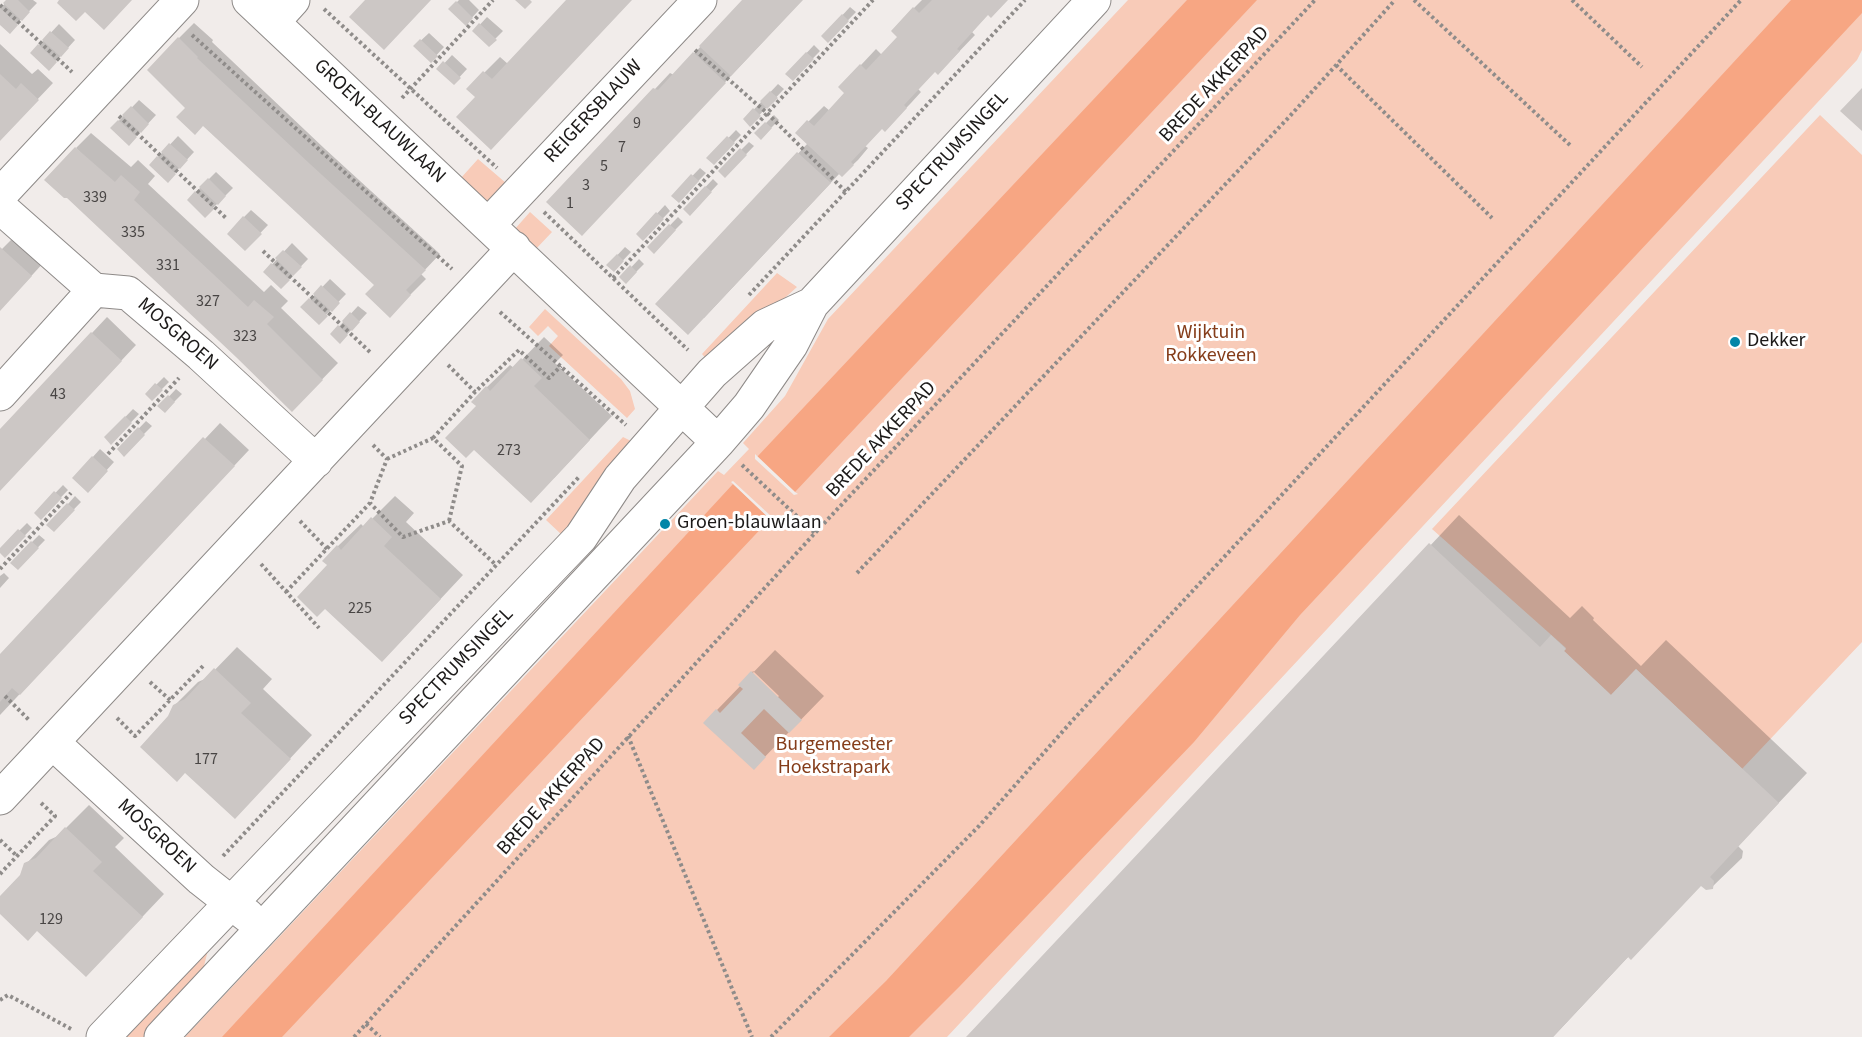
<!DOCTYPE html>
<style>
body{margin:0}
canvas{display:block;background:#f1ecea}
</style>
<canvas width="1862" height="1037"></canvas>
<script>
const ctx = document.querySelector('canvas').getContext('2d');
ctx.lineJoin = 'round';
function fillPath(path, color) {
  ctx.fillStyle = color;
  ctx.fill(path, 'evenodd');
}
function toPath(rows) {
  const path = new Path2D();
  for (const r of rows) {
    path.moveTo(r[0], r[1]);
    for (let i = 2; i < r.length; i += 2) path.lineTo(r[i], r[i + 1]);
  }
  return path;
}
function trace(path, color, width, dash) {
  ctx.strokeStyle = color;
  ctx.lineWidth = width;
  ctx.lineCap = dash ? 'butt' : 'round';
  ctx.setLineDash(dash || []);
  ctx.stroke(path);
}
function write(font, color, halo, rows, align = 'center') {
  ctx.font = font + ' "Source Sans 3",sans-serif';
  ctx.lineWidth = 6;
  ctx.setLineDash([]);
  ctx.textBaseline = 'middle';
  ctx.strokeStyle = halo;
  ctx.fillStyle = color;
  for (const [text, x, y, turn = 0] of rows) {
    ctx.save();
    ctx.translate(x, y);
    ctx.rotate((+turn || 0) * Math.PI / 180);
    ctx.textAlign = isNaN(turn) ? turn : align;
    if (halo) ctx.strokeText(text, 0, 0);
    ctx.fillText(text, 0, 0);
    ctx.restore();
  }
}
const green = toPath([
 [1128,0,1862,0,1862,50,1857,60,947,1037,185,1037,718,471,724,475,749,449,743,443,785,396,828,319],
 [1820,115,1862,155,1862,642,1742,769,1636,669,1611,695,1564,651,1566,648,1432,529],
 [478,159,506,183,488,202,460,179],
 [530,212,552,232,535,250,514,230],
 [777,273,797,287,768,313,707,360,702,354],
 [545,309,621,379,630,391,635,409,627,418,549,346,558,336,548,326,538,336,529,327],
 [623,437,631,441,562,535,546,520],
 [209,946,202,974,144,1037,124,1037]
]);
const water = toPath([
 [1187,0,1257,0,795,492,757,457],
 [1791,0,1862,0,1862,13,1300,615,1194,742,959,987,909,1037,829,1037,886,981],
 [733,484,770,519,282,1037,222,1037]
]);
const pier = toPath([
 [755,454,795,492,798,494,794,495,755,459],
 [733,481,772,517,772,521,731,482]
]);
const shadow = toPath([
 [8,0,33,0,37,3,9,32,0,23,0,9],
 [459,0,469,0,479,10,466,24,450,9],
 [568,0,631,0,477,97,468,89,500,57,508,64],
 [744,0,802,0,598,218,655,89,670,73,674,75],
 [922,0,1007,0,988,14,972,32,975,35,954,57,936,70,918,89,921,92,911,103,885,130,882,127,865,146,868,148,858,160,842,175,840,173,704,318,657,304,808,143,797,133,824,106,830,111,846,93,861,65,876,49,882,55,899,37,914,8],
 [850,7,856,12,828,41,823,36],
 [487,17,503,31,489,45,474,31],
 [194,23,213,40,212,42,325,149,440,254,421,274,426,279,405,300,376,285,187,108,179,38],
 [59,24,75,40,56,61,32,53],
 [429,33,444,47,431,61,415,46],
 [0,44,32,74,38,69,53,83,16,122,0,136],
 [814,45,820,51,793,79,787,74],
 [452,55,467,69,454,83,439,69],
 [778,84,784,89,750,125,745,119],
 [139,100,156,115,129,144,112,128],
 [774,115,779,120,761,138,756,133],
 [736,130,741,135,714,163,709,158],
 [91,133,131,167,138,160,155,176,148,184,264,292,271,285,288,301,281,308,338,363,307,395,76,148],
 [178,136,194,152,168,180,151,165],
 [749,142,754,146,725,176,720,171],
 [700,168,706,173,679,201,673,196],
 [216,172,233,188,205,216,196,192],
 [713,179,718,184,690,214,685,209],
 [665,205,670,211,643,239,638,234],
 [251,210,268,225,245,249,244,217],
 [678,217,683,222,654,251,649,247],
 [18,233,46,260,0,310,0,251],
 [292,243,308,259,281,287,265,272],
 [625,247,631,252,614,270,608,265],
 [639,259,644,264,626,282,622,277],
 [330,279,346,294,319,322,303,307],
 [358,306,367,313,340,342,332,334],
 [107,317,136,345,0,490,0,431],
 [544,337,563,355,555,363,612,416,554,478,474,448,478,406,487,387,510,365,514,368],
 [164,377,169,382,152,399,147,394],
 [176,389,182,394,165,411,160,406],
 [133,409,139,414,111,443,106,437],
 [146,421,152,426,124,454,119,449],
 [220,423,249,450,0,715,0,657],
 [100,449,114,462,95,483,74,478],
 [63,485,68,490,41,518,36,513],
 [75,496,81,502,54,530,68,504],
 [395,496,414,513,406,522,463,575,405,637,329,565,338,546,361,524,364,527],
 [1459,515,1570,618,1582,606,1594,618,1593,620,1641,666,1666,640,1807,773,1738,846,1743,851,1742,858,1712,887,1701,885,1631,958,1629,956,1553,1037,968,1037],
 [27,523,32,528,5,556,0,550],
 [39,535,45,540,18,568,32,542],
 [4,573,9,578,0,588,0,576],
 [237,647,272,679,263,689,312,735,257,794,185,771,170,717,174,706,198,682,207,678],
 [775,650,824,696,754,768,717,710],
 [753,671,779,696,777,698,751,674],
 [89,805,124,838,115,847,164,894,109,952,0,912,0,898,21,876,26,864,49,840,58,836]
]);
const building = toPath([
 [6,0,18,0,30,12,22,21,3,3],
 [59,0,132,0,104,30,85,12,76,21,57,3],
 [365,0,431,0,384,50,349,17],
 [515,0,530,0,532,2,525,9],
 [566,0,632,0,491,150,456,117,475,97,466,89,483,71,492,79],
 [742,0,803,0,731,76,699,46],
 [932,0,1008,0,991,18,988,15,957,49,960,51,938,75,935,72,904,105,907,108,885,132,882,129,851,162,854,165,842,177,795,133,807,120,814,126,844,93,838,87,860,64,866,70,897,37,891,31,913,7,919,13],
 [456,1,473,18,466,26,448,9],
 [0,8,18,25,10,34,0,25],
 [842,14,849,21,828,43,821,36],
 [479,23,497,40,489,47,472,31],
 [50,31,69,48,61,57,42,40],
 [178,37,198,57,197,58,310,164,426,270,406,290,411,295,390,318,365,294,374,285,298,214,203,126,195,135,176,117,185,108,147,70],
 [420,39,438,56,431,63,413,46],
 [38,44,57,62,49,71,30,53],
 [693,52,726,83,582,236,546,202,653,88,658,90],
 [806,52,814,59,793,81,785,74],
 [443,61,461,78,454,85,436,69],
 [0,74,16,89,21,83,39,100,0,141],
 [1862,88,1862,131,1840,111],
 [770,91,778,98,767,109,760,101],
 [131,106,149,124,141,133,122,115],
 [753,108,761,116,750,127,743,119],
 [118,120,137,137,129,146,110,128],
 [765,122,772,128,761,140,754,133],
 [727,136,735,143,714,165,706,158],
 [169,143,188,160,180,169,161,152],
 [75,147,115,182,121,175,140,192,134,200,228,288,248,307,254,300,274,317,267,324,323,380,292,412,236,357,67,198,64,198,44,180],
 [740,148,747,155,725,178,718,171],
 [797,152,831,183,688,335,655,304],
 [157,156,176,174,168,183,149,165],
 [691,174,699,181,679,203,671,196],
 [208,178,226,196,218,205,199,187],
 [705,186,712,192,690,216,683,209],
 [195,191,214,209,205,218,187,200],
 [656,212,664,219,643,241,636,234],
 [243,216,262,234,245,251,227,234],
 [669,224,676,230,654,254,647,247],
 [0,247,32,276,0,311],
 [283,250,302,267,293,276,275,258],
 [617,254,624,261,614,272,606,265],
 [271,263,290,280,281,289,263,272],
 [630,265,637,272,626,284,619,277],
 [321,285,340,303,332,312,313,294],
 [309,298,328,316,319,325,300,307],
 [350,312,360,322,352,331,342,321],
 [338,325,348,335,340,344,330,334],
 [91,332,122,361,0,491,0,429],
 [521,358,542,378,534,386,590,440,531,503,474,450,466,458,445,438,476,406,471,402,486,386,490,391],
 [155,383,163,390,152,401,145,394],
 [168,395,175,402,165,413,157,406],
 [125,416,132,423,111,445,104,437],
 [138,427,145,435,124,457,117,449],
 [203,437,235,466,20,695,12,688,0,702,0,654],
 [92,456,108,471,88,493,72,478],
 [54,491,62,498,41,520,34,513],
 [67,503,75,510,54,532,46,525],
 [371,517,392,537,384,546,441,599,382,662,325,609,317,617,297,597,327,565,322,561,337,545,341,550],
 [18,529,26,536,5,558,0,553,0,548],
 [31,541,39,548,18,570,10,563],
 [1429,543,1540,647,1551,635,1566,649,1564,651,1611,695,1636,669,1779,803,1710,877,1714,881,1713,889,1706,890,1701,886,1631,960,1628,957,1553,1037,966,1037],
 [214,668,251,703,241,713,291,759,235,819,185,773,177,782,140,747,168,716,173,705,185,699],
 [751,671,802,720,789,733,764,709,741,733,766,757,754,770,703,723,716,709,720,713,743,689,738,685],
 [65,827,102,862,93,871,143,917,86,977,37,931,28,941,0,914,0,896,20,875,24,863,36,858]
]);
const path = toPath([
 [1414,0,1572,147],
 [1572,0,1642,67],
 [0,5,72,72],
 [324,9,497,168],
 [192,35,452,269],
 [695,50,768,114,846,192],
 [1336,65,1492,218],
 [402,98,493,0],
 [119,116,227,219],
 [544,212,688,350],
 [263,251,371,353],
 [613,278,873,0],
 [749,295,1025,0],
 [500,312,626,425],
 [448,365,475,392],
 [433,438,475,392,519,350,549,378,561,366],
 [373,445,387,459,370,503,403,537,449,521,496,565],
 [108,454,179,378],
 [387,459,433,438,462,466,449,521],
 [742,465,815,533],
 [300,521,327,549],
 [261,564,319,628],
 [0,569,71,493],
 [857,573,1290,116,1395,0],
 [286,592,370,503],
 [150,682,170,700],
 [5,696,30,721],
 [117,718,135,736,205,664],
 [628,736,752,1037],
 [0,840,17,856],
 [223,856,579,477],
 [0,874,55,816,39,801],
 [0,1000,8,995,73,1030],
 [366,1024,380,1037],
 [354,1037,815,533,1315,0],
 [771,1037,979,826,1071,722,1741,0]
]);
const minor = toPath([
 [249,0,718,442],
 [273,22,293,0],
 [0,195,182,0],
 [0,207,94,290,128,293,201,355,316,461],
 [489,224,700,0],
 [0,394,94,290],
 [52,742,201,879,248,916],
 [0,798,514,248],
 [103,1037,581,537,620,478,712,373,765,326,812,304],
 [161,1037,718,442,749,406,791,345,812,304,1094,0]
]);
const markers = [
 [1735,342,6,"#0386a8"],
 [665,524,6,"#0386a8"]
];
const numberNames = [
 ["9",637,124],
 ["7",622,148],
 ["5",604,167],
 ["3",586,186],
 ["339",95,198],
 ["1",570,204],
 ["335",133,233],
 ["331",168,266],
 ["327",208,302],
 ["323",245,337],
 ["43",58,395],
 ["273",509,451],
 ["225",360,609],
 ["177",206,760],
 ["129",51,920]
];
const streetNames = [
 ["BREDE AKKERPAD",1215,85,-47],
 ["REIGERSBLAUW",594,112,-47],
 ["GROEN-BLAUWLAAN",379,122,43],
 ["SPECTRUMSINGEL",953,152,-47],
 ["MOSGROEN",177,335,41],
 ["BREDE AKKERPAD",882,440,-47],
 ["SPECTRUMSINGEL",457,667,-46],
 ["BREDE AKKERPAD",552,797,-48],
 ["MOSGROEN",156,837,43]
];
const parkNames = [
 ["Wijktuin",1211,334],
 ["Rokkeveen",1211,357],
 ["Burgemeester",834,746],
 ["Hoekstrapark",834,769]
];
const poiNames = [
 ["Dekker",1747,342],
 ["Groen-blauwlaan",677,524]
];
fillPath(green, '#f8cbb8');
fillPath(water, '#f7a683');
fillPath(pier, '#f1ecea');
fillPath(shadow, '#0003');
fillPath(building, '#ccc7c5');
trace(minor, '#8e8a88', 35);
trace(path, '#8f8c8a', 4, [3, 3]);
trace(minor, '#fff', 33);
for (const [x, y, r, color] of markers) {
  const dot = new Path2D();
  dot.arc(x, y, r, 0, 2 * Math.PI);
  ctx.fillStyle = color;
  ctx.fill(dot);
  trace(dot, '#fff', 2);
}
write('16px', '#484544', null, numberNames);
write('20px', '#1c1a19', '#fff', streetNames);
write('20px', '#853d1a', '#fff', parkNames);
write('20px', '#1c1a19', '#fff', poiNames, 'left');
</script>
